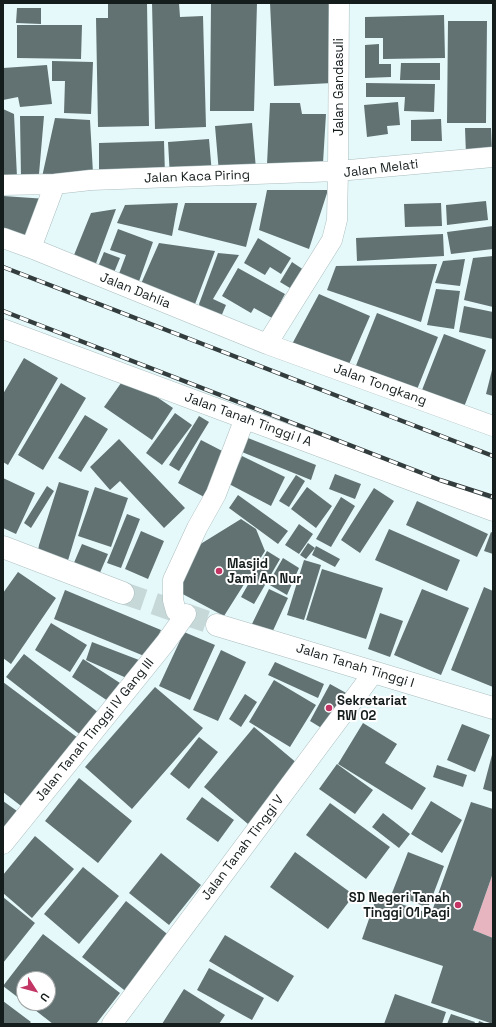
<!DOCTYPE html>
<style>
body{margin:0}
#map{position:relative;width:496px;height:1027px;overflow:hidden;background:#e6f9fa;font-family:"Space Grotesk",sans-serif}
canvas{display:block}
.frame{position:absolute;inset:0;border:4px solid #151c1c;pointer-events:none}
.north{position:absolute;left:16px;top:971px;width:40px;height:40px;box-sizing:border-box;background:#fff;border:1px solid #a1a4a4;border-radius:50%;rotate:126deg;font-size:11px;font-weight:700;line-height:16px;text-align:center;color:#151c1c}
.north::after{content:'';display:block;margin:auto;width:14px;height:18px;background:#c33564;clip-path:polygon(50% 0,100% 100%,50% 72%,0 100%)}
</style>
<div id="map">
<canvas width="496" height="1027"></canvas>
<div class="frame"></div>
<div class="north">U</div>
</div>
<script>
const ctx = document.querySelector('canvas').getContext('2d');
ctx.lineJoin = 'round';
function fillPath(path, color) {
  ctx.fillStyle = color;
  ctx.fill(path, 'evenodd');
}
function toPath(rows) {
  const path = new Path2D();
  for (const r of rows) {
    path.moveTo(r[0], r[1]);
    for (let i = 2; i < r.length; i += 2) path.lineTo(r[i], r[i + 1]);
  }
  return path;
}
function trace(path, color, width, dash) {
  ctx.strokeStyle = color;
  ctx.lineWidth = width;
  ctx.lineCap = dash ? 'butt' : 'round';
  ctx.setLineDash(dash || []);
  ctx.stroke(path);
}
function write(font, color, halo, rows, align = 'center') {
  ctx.font = font + ' "Space Grotesk",sans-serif';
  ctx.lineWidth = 4;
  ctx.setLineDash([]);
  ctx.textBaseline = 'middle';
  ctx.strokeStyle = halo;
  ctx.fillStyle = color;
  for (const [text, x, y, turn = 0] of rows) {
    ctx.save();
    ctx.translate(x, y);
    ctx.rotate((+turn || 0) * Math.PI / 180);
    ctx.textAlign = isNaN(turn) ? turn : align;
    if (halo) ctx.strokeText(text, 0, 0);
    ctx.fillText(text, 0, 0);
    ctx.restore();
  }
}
const green = toPath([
 [493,873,493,938,473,930]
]);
const building = toPath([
 [108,3,147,3,149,126,98,127,96,18,108,18],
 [152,3,179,3,180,17,203,16,206,127,155,129],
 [211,3,257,3,254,111,210,111],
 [270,3,332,3,332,83,274,86],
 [17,8,41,8,41,24,16,23],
 [444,15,445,58,383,59,383,38,365,38,365,17],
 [448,21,487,21,486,123,447,123],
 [17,25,82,25,81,59,17,58],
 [379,44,379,64,391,64,391,77,365,78,365,45],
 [52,61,93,62,91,114,64,113,65,81,52,81],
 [401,63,440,63,440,80,400,80],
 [47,65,52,104,20,107,18,97,3,100,3,68],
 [366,83,435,84,434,112,404,111,405,97,366,97],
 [398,102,400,125,387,126,388,134,367,137,364,105],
 [270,103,300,103,302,114,326,114,323,163,267,164],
 [3,109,14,114,17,177,3,176],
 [20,116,44,116,39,174,21,178],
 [55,118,90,120,93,173,42,177],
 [441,119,442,141,411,141,411,120],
 [252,123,256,169,219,173,215,126],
 [465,128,491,128,492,154,466,155],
 [209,139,212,174,170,177,168,142],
 [164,141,165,175,99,177,99,143],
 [267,190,328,190,309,249,259,230],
 [3,196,47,199,32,240,3,231],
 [486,201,488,220,447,225,446,205],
 [178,203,172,236,117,223,125,205],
 [185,203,257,203,246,247,178,230],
 [441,203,442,226,405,227,404,204],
 [116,209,95,266,72,260,91,213],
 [493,226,493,249,451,254,447,232],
 [118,229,153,242,137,287,117,279,126,255,110,250],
 [443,234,444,256,357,261,356,238],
 [258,238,291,258,281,274,270,267,265,275,244,263],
 [159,243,215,251,192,312,140,286],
 [104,252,120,258,113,275,97,269],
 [218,253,239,255,213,299,226,305,220,319,202,313,199,304],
 [493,256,493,307,464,300,473,258],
 [465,259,460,286,435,283,443,261],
 [292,262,307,272,295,291,280,282],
 [437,264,421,322,327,290,336,266],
 [238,268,285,294,272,318,254,308,251,313,222,296],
 [436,289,460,291,454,329,427,325],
 [319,294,370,316,346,371,291,346],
 [464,306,493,312,493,339,459,332],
 [377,313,438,337,416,392,355,368],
 [444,334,486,350,464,407,422,390],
 [24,358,58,378,8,465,3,462,3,394],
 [492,370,493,370,493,396,486,394],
 [126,376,173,408,152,440,104,407],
 [61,383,86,398,43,470,18,455],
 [175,413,192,425,162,465,146,453],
 [85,415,108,429,81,472,58,458],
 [199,416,209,422,179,471,169,465],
 [243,436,316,465,311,480,237,450],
 [119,439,185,508,164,528,120,481,110,490,90,467],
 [201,440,230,455,206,498,178,483],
 [242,456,285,477,271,506,229,484],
 [335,474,361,484,355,499,329,489],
 [296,475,305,481,289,507,279,501],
 [3,478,35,493,16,534,3,528],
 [59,482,89,491,66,567,37,557,39,545],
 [47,486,54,491,31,528,24,523],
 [95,487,128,498,111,547,78,536],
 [307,487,332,506,316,528,291,509],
 [374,488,394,501,360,553,341,540],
 [238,495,288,531,278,544,229,508],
 [341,497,355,506,331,547,316,539],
 [417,501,488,534,477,557,406,525],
 [127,514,140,519,121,568,107,563],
 [241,519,256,529,265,551,224,616,177,591,194,548],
 [299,524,313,534,299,554,285,545],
 [389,529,460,560,447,591,375,560],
 [141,531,164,541,148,579,125,569],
 [491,532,493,533,493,554,484,551],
 [308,543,315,548,306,559,300,555],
 [82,544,108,554,99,575,73,565],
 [316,546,340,559,335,567,312,555],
 [267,551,280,559,254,604,241,597],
 [283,558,299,568,287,595,268,584],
 [304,560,321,565,304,620,287,615],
 [322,569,383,588,366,639,306,620],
 [18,572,56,598,11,664,3,658,3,593],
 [484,587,493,591,493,687,451,670],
 [269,589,288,598,271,635,251,626],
 [422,589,469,608,441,675,394,655],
 [65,590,161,630,149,658,54,619],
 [380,613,403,621,390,657,368,649],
 [51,623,87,645,70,672,35,650],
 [184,632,215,645,190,700,159,686],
 [92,642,139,660,131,680,86,660],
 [221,650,246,662,218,721,193,710],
 [24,654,99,713,82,736,6,677],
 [83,659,120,683,108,701,72,677],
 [275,662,324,684,318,698,268,675],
 [274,680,316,705,290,747,249,722],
 [3,682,78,738,25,809,3,792],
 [330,684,348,694,328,732,310,721],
 [155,687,203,728,132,809,85,767],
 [245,694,257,702,241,727,229,719],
 [363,723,397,744,385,763,426,788,412,810,338,764],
 [462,724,490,735,475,772,447,760],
 [254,727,298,764,248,824,204,787],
 [199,737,218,752,189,789,170,774],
 [493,751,493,792,483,789],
 [337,764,373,790,355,814,319,789],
 [437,765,467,775,463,787,433,777],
 [79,778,132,821,98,863,45,821],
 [202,797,234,820,218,842,186,819],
 [3,801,17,811,3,831],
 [431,801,462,820,442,853,411,834],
 [471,802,493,809,493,873,473,930,493,938,493,1024,431,1003,443,966,362,939,377,896,431,914],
 [330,803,390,847,366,879,306,835],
 [383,813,410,834,399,848,372,827],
 [35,836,74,869,32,918,3,893,3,875],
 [295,852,354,895,328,929,270,887],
 [408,852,444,866,428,908,392,893],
 [161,853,201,885,169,925,129,893],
 [83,867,119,896,79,944,44,914],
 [3,897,35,923,3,963],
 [126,901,171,937,128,993,82,957],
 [43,934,120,993,96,1024,53,1024,26,1003,48,1003,48,979,24,979,24,1002,3,986],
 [225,935,294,976,278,1002,209,961],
 [209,968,264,998,252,1020,197,990],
 [184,989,225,1015,219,1024,162,1024],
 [395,994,446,1012,442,1024,384,1024],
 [3,1001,31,1022,29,1024,3,1024],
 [451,1014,475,1022,474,1024,447,1024],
 [479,1021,487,1024,478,1024]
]);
const tertiaryTunnel = toPath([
 [123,593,217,625]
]);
const minor = toPath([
 [3,185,55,184],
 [3,238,31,248,267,344,493,426],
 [34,240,55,184,91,180,338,171,493,157],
 [3,329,493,511],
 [267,344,332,240,337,220,338,171,339,3],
 [176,611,173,600,173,580,197,528,216,494,245,418],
 [3,844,166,642,186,614],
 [112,1024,374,672]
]);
const tertiary = toPath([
 [3,547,123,593],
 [217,625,493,708]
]);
const rail = toPath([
 [3,267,493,456],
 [3,311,440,480,493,497]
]);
const markers = [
 [219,571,4,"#c33564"],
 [329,708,4,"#c33564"],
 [458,905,4,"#c33564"]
];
const streetNames = [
 ["Jalan Gandasuli",339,87,-90],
 ["Jalan Melati",381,169,-7],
 ["Jalan Kaca Piring",197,177,-2],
 ["Jalan Dahlia",135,291,22],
 ["Jalan Tongkang",380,385,20],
 ["Jalan Tanah Tinggi I A",248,420,20],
 ["Jalan Tanah Tinggi I",355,666,17],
 ["Jalan Tanah Tinggi IV Gang III",95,730,-51],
 ["Jalan Tanah Tinggi V",243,848,-53]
];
const poiNames = [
 ["Masjid",227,564],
 ["Jami An Nur",227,579],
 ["Sekretariat",337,701],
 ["RW 02",337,716],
 ["SD Negeri Tanah",450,898,"right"],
 ["Tinggi 01 Pagi",450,913,"right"]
];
fillPath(green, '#e7b5bf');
fillPath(building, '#627273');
trace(tertiaryTunnel, '#c7d8d9', 22, [22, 11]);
trace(minor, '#abbdbe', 21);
trace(tertiary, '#abbdbe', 23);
trace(minor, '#fff', 20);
trace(tertiary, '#fff', 22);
trace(rail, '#343d3d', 4.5);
trace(rail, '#fff', 3, [9]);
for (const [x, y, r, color] of markers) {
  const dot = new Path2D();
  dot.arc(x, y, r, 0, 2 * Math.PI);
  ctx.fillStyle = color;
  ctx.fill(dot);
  trace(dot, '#fff', 1.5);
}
write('13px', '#151c1c', '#fff', streetNames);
write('bold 13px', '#151c1c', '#fff', poiNames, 'left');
</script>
